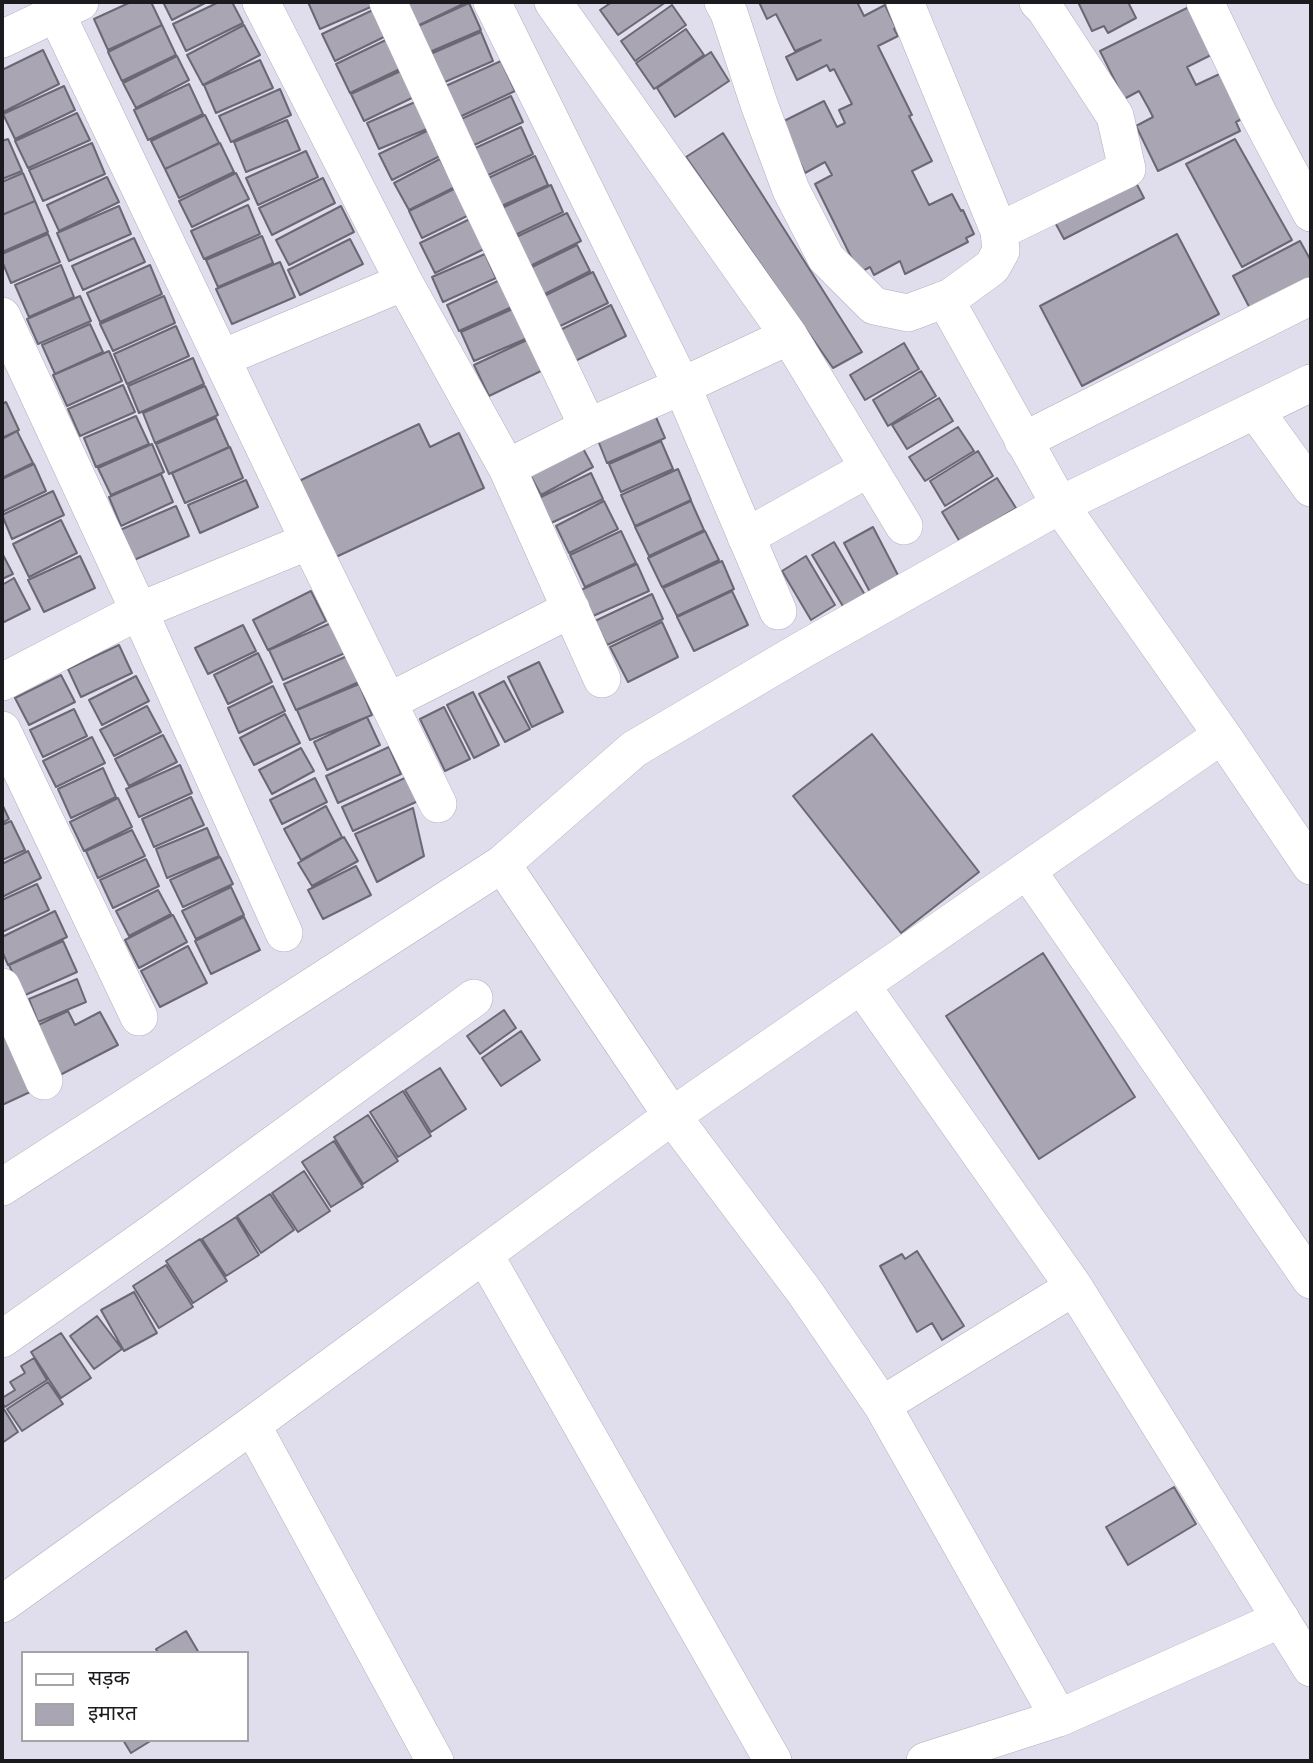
<!DOCTYPE html>
<meta charset="utf-8">
<style>
body{margin:0}
#map{position:relative;width:1313px;height:1763px;overflow:hidden;background:#e0ddec;font-family:"DejaVu Sans","Noto Sans Devanagari",sans-serif}
canvas{display:block}
.frame{position:absolute;inset:0;border:4px solid #1b1a1f;pointer-events:none}
.legend{position:absolute;left:21px;top:1651px;width:228px;height:91px;box-sizing:border-box;background:#fff;border:2px solid #a4a3a5;margin:0;padding:9px 12px;list-style:none;font-size:21px;color:#1b1a1f}
.legend li{display:flex;align-items:center;gap:14px;height:35px}
.legend b{width:35px;border:2px solid #a4a3a5}
</style>
<div id="map">
<canvas width="1313" height="1763"></canvas>
<div class="frame"></div>
<ul class="legend">
<li><b style="height:9px;background:#fff"></b>सड़क</li>
<li><b style="height:19px;background:#a9a5b3"></b>इमारत</li>
</ul>
</div>
<script>
const ctx = document.querySelector('canvas').getContext('2d');
ctx.lineJoin = 'round';
function fillPath(path, color) {
  ctx.fillStyle = color;
  ctx.fill(path, 'evenodd');
}
function toPath(rows) {
  const path = new Path2D();
  for (const r of rows) {
    path.moveTo(r[0], r[1]);
    for (let i = 2; i < r.length; i += 2) path.lineTo(r[i], r[i + 1]);
  }
  return path;
}
function trace(path, color, width, dash) {
  ctx.strokeStyle = color;
  ctx.lineWidth = width;
  ctx.lineCap = dash ? 'butt' : 'round';
  ctx.setLineDash(dash || []);
  ctx.stroke(path);
}
const building = toPath([
 [131,2,151,2,162,25,108,50,94,19,131,2],
 [163,2,207,2,172,20,163,2],
 [219,2,232,2,243,23,186,51,173,24,219,2],
 [308,2,371,2,373,6,320,29,308,2],
 [395,2,467,2,409,30,395,2],
 [612,2,666,2,618,35,600,10,612,2],
 [759,2,857,2,864,16,885,5,896,28,894,29,898,36,878,46,912,115,909,116,932,161,912,171,929,205,952,194,961,211,963,210,974,234,966,238,968,242,905,274,900,261,874,275,870,267,859,273,815,184,832,175,825,162,805,173,794,150,774,126,824,101,837,127,845,123,839,110,852,104,834,69,830,71,827,65,797,80,786,57,821,40,795,51,776,14,767,19,759,2],
 [1078,2,1128,2,1136,18,1108,33,1104,26,1092,31,1078,2],
 [469,3,481,30,425,54,414,28,469,3],
 [672,5,686,25,635,61,621,41,672,5],
 [1193,5,1217,52,1187,67,1196,85,1226,71,1249,115,1236,122,1240,131,1158,171,1136,126,1153,117,1149,109,1139,91,1124,99,1100,51,1193,5],
 [375,9,388,35,335,61,322,34,375,9],
 [162,25,176,55,122,81,108,52,162,25],
 [244,25,260,55,203,85,187,55,244,25],
 [686,29,704,55,654,89,636,63,686,29],
 [481,32,493,61,438,85,426,56,481,32],
 [390,38,404,67,350,93,336,64,390,38],
 [43,50,59,84,3,112,2,70,43,50],
 [711,52,729,81,675,117,657,88,711,52],
 [177,56,189,80,136,108,123,83,177,56],
 [260,60,273,88,216,113,204,85,260,60],
 [501,61,515,91,453,120,439,89,501,61],
 [403,70,416,96,364,121,351,94,403,70],
 [189,84,203,114,148,140,134,110,189,84],
 [64,86,75,110,15,139,3,114,64,86],
 [280,89,291,115,231,142,219,116,280,89],
 [511,96,523,122,470,147,457,121,511,96],
 [422,99,434,126,379,149,367,123,422,99],
 [77,113,90,140,28,168,15,141,77,113],
 [205,115,219,143,165,169,151,141,205,115],
 [287,120,300,150,246,172,234,142,287,120],
 [521,127,533,154,484,177,471,150,521,127],
 [429,130,442,155,392,180,379,154,429,130],
 [723,133,862,352,833,368,686,157,723,133],
 [8,139,22,171,2,179,2,141,8,139],
 [1235,139,1292,240,1242,267,1186,164,1235,139],
 [92,143,105,174,43,201,29,170,92,143],
 [220,143,234,172,179,198,165,169,220,143],
 [306,151,318,177,258,205,246,178,306,151],
 [535,156,548,185,497,208,484,180,535,156],
 [440,159,455,187,409,210,394,183,440,159],
 [23,173,35,201,2,215,2,182,23,173],
 [236,173,249,199,192,227,179,201,236,173],
 [1131,173,1144,198,1064,239,1051,215,1131,173],
 [107,177,119,202,59,231,47,205,107,177],
 [323,178,335,203,272,235,259,208,323,178],
 [551,185,563,212,513,236,500,209,551,185],
 [456,188,469,215,422,238,409,211,456,188],
 [35,201,48,232,2,252,2,215,35,201],
 [248,205,260,234,204,259,191,231,248,205],
 [119,206,131,234,69,261,57,233,119,206],
 [341,206,354,232,289,265,276,240,341,206],
 [567,213,581,241,526,268,512,239,567,213],
 [470,219,484,249,435,273,420,243,470,219],
 [48,234,60,262,11,283,2,261,2,254,48,234],
 [1177,234,1219,314,1082,386,1040,306,1177,234],
 [262,236,273,263,218,287,206,260,262,236],
 [134,238,145,262,83,290,72,266,134,238],
 [350,239,363,264,300,295,288,270,350,239],
 [1300,241,1311,261,1311,288,1255,318,1233,276,1300,241],
 [577,245,590,271,539,297,526,270,577,245],
 [485,254,496,278,443,302,432,277,485,254],
 [280,262,295,297,232,324,216,289,280,262],
 [61,265,74,297,29,317,15,285,61,265],
 [150,265,162,294,100,322,87,293,150,265],
 [593,272,608,303,554,329,538,299,593,272],
 [502,279,514,306,459,331,447,305,502,279],
 [80,296,91,321,38,344,27,319,80,296],
 [164,296,175,323,113,351,100,324,164,296],
 [611,305,626,336,569,364,554,333,611,305],
 [517,307,530,337,474,361,461,332,517,307],
 [90,324,103,352,55,374,42,345,90,324],
 [176,326,189,356,127,384,114,354,176,326],
 [529,339,543,370,489,396,474,365,529,339],
 [904,343,919,369,865,400,850,375,904,343],
 [109,351,122,381,67,406,53,375,109,351],
 [193,358,204,384,139,413,128,386,193,358],
 [921,371,936,396,888,426,873,400,921,371],
 [123,385,135,412,80,436,68,409,123,385],
 [205,386,218,415,155,443,143,413,205,386],
 [939,398,953,421,907,449,892,425,939,398],
 [6,402,19,430,2,438,2,404,6,402],
 [652,408,665,438,607,463,595,433,652,408],
 [136,416,149,444,96,467,84,438,136,416],
 [216,418,229,447,169,474,156,444,216,418],
 [419,424,430,447,459,433,484,488,338,556,335,556,299,481,419,424],
 [958,427,974,451,925,481,909,457,958,427],
 [17,431,33,463,2,478,2,439,17,431],
 [579,441,593,467,541,495,527,469,579,441],
 [661,441,673,469,621,492,609,464,661,441],
 [152,444,164,472,111,495,98,468,152,444],
 [230,447,243,478,185,503,172,473,230,447],
 [978,451,993,476,945,506,930,481,978,451],
 [34,464,46,491,2,512,2,479,34,464],
 [678,469,691,500,635,526,621,495,678,469],
 [591,473,603,499,551,523,539,498,591,473],
 [161,474,173,502,121,526,109,497,161,474],
 [997,478,1016,508,960,542,942,512,997,478],
 [246,480,258,507,200,533,188,505,246,480],
 [53,491,64,515,12,539,2,515,53,491],
 [604,501,618,529,569,553,556,526,604,501],
 [691,501,704,530,649,556,635,527,691,501],
 [176,506,189,536,134,560,120,530,176,506],
 [61,520,77,553,29,577,13,544,61,520],
 [873,527,900,579,871,594,844,543,873,527],
 [621,531,636,563,585,587,570,555,621,531],
 [705,531,719,560,662,587,648,558,705,531],
 [834,542,865,595,844,608,812,555,834,542],
 [2,553,13,574,2,579,2,553],
 [80,556,95,588,44,612,28,580,80,556],
 [806,556,835,605,811,620,782,571,806,556],
 [722,561,734,589,677,616,663,588,722,561],
 [637,564,649,591,593,616,581,590,637,564],
 [14,578,30,609,2,623,2,585,14,578],
 [311,591,326,621,268,650,253,620,311,591],
 [732,591,748,625,694,651,677,617,732,591],
 [652,594,663,619,607,645,595,621,652,594],
 [662,622,678,657,628,682,610,647,662,622],
 [331,623,345,653,283,680,269,650,331,623],
 [243,625,256,651,208,674,195,648,243,625],
 [119,645,132,673,81,697,68,669,119,645],
 [258,653,272,682,228,704,214,675,258,653],
 [347,656,359,682,296,710,284,684,347,656],
 [539,662,563,712,532,727,508,677,539,662],
 [61,675,75,702,29,725,15,698,61,675],
 [136,676,149,701,102,725,89,700,136,676],
 [504,681,530,729,505,742,479,694,504,681],
 [359,684,372,715,310,740,297,710,359,684],
 [273,686,285,711,239,733,228,708,273,686],
 [473,692,499,745,474,758,447,705,473,692],
 [147,706,161,732,114,756,100,730,147,706],
 [444,707,470,759,445,771,420,719,444,707],
 [74,709,87,736,43,757,30,730,74,709],
 [285,714,300,743,254,765,240,738,285,714],
 [367,717,380,745,327,770,314,742,367,717],
 [872,734,979,872,901,933,793,796,872,734],
 [163,735,177,762,129,786,115,759,163,735],
 [92,737,105,763,56,787,43,761,92,737],
 [389,747,401,774,338,803,326,776,389,747],
 [301,748,314,771,272,794,259,770,301,748],
 [180,765,192,793,139,817,126,789,180,765],
 [103,768,116,797,71,818,58,789,103,768],
 [407,777,418,801,353,831,342,807,407,777],
 [315,778,327,802,282,824,270,800,315,778],
 [191,797,204,825,154,847,142,819,191,797],
 [118,798,132,827,84,851,70,822,118,798],
 [2,804,9,819,2,823,2,804],
 [326,806,342,837,301,860,284,829,326,806],
 [413,808,424,856,377,882,355,834,413,808],
 [11,821,25,850,2,860,2,825,11,821],
 [207,828,219,856,167,878,156,849,207,828],
 [132,830,145,856,98,878,86,851,132,830],
 [344,837,358,861,312,886,298,863,344,837],
 [28,851,41,878,2,897,2,864,28,851],
 [220,857,233,884,183,907,170,880,220,857],
 [146,859,159,886,113,908,100,880,146,859],
 [356,866,371,895,323,919,308,890,356,866],
 [37,884,49,910,2,932,2,900,37,884],
 [231,887,244,915,196,939,182,911,231,887],
 [158,890,171,914,129,936,116,911,158,890],
 [55,911,67,937,8,965,2,951,2,937,55,911],
 [173,915,187,942,139,968,125,940,173,915],
 [244,917,260,950,211,974,195,941,244,917],
 [63,941,77,972,23,996,9,965,63,941],
 [188,946,207,983,160,1007,141,971,188,946],
 [1043,953,1135,1097,1039,1159,946,1016,1043,953],
 [77,979,86,1002,38,1022,29,999,77,979],
 [504,1010,516,1028,480,1054,467,1036,504,1010],
 [68,1011,75,1025,100,1012,118,1045,60,1075,36,1026,68,1011],
 [2,1030,30,1092,2,1105,2,1030],
 [521,1031,540,1060,501,1086,482,1058,521,1031],
 [440,1068,466,1109,431,1132,405,1090,440,1068],
 [403,1091,431,1136,398,1157,370,1112,403,1091],
 [368,1115,398,1161,363,1184,334,1137,368,1115],
 [334,1141,363,1187,331,1207,302,1162,334,1141],
 [304,1171,330,1211,298,1232,272,1193,304,1171],
 [270,1194,294,1230,261,1253,237,1216,270,1194],
 [236,1217,259,1255,226,1276,202,1239,236,1217],
 [200,1239,227,1281,193,1303,166,1261,200,1239],
 [917,1251,964,1326,942,1340,932,1323,917,1332,880,1266,902,1254,905,1259,917,1251],
 [166,1265,193,1307,159,1328,133,1286,166,1265],
 [134,1292,157,1333,124,1351,101,1310,134,1292],
 [97,1316,122,1349,94,1369,70,1336,97,1316],
 [61,1333,91,1378,61,1398,31,1352,61,1333],
 [34,1358,47,1380,5,1407,2,1403,2,1398,15,1390,10,1382,25,1373,21,1366,34,1358],
 [48,1382,63,1404,22,1431,7,1409,48,1382],
 [2,1406,18,1432,2,1443,2,1406],
 [1174,1487,1196,1524,1128,1565,1106,1527,1174,1487],
 [186,1631,199,1653,158,1653,156,1649,186,1631],
 [123,1740,152,1740,131,1753,123,1740]
]);
const street = toPath([
 [261,2,404,282,507,468,602,679],
 [388,2,471,182,588,427],
 [492,2,682,386,778,611],
 [553,2,789,336,904,526],
 [723,2,729,13,759,104,791,190,826,258,874,306,908,313,951,297,992,267,1001,251,999,231,905,2],
 [1205,2,1259,115,1311,213],
 [56,13,309,541,438,804],
 [2,39,80,2],
 [999,231,1127,169,1115,116,1045,9,1038,2],
 [945,299,1060,505,1222,735,1311,866],
 [2,316,139,611,284,933],
 [222,358,404,282],
 [1255,410,1311,488],
 [1023,441,1311,296],
 [507,468,588,427,682,386,789,336],
 [746,537,869,468],
 [2,682,139,611,309,541],
 [388,702,571,609],
 [2,730,139,1017],
 [1222,735,672,1116,804,1291,882,1405,1074,1287,1311,1668],
 [1027,870,1311,1280],
 [861,985,1074,1287],
 [2,987,44,1081],
 [2,1187,502,864,634,749,802,650,1060,505,1311,383],
 [484,1254,773,1761],
 [2,1339,155,1231,474,998],
 [882,1405,1059,1718,1281,1619],
 [252,1425,435,1761],
 [2,1604,252,1425,672,1116,502,864],
 [925,1761,1059,1718]
]);
fillPath(building, '#a9a5b3');
trace(building, '#6b6875', 2);
trace(street, '#b2afbd', 38);
trace(street, '#fff', 37);
</script>
